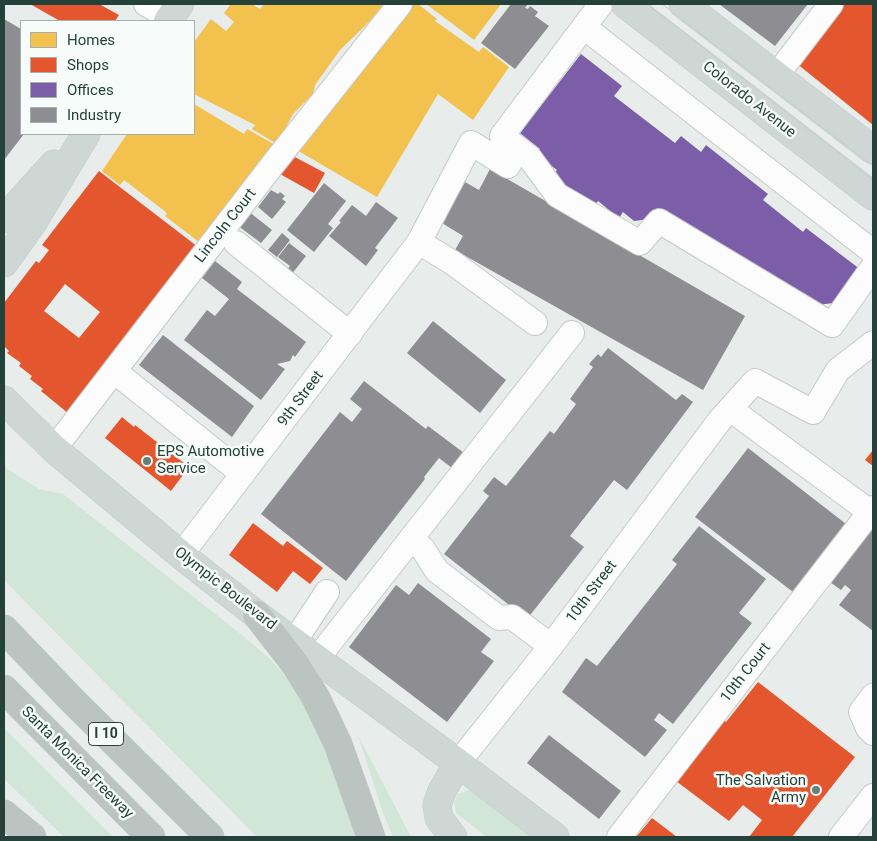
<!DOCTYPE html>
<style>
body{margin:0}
#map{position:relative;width:877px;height:841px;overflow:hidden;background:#e8edeb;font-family:Roboto,sans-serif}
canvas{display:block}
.frame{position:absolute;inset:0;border:5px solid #24423a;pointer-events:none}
.legend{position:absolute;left:20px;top:20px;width:175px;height:115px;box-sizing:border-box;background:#f7fbf9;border:1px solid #a3b1ad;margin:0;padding:6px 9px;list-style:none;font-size:15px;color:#24423a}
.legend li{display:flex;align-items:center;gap:10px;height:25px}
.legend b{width:25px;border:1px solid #a3b1ad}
</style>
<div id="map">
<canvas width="877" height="841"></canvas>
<div class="frame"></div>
<ul class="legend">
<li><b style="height:14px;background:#f2c14e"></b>Homes</li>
<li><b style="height:14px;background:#e4572e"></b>Shops</li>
<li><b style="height:14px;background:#7b5ea7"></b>Offices</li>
<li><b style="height:14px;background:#8d8d92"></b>Industry</li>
</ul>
</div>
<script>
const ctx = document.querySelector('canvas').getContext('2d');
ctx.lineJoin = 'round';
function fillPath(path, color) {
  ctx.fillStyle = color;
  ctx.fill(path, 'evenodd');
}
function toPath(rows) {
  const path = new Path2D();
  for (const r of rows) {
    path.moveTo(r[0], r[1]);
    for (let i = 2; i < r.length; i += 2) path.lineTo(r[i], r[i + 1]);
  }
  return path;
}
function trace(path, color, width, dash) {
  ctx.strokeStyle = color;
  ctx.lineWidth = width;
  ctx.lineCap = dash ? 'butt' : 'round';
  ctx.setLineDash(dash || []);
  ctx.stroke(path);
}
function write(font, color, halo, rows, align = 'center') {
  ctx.font = font + ' Roboto,sans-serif';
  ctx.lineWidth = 5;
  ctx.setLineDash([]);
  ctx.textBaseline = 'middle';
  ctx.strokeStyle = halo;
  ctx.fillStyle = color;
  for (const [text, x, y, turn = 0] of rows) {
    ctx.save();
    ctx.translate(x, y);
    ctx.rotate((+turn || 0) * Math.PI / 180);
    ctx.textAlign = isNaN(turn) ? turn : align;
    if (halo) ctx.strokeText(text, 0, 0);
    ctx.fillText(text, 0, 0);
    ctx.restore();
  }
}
const green = toPath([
 [4,452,6,468,39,489,63,494,242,635,269,658,295,686,315,721,358,837,257,837,4,580],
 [4,728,113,837,64,837,4,779],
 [358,735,411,837,393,837,382,810],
 [469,790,477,792,534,837,487,837,456,813,454,802,458,794]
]);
const homes = toPath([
 [231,4,252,4,260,9,264,4,384,4,368,23,340,50,315,85,313,94,293,114,277,144,252,129,255,125,194,94,194,42,211,19,226,31,234,22,224,13],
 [410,4,418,4,437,19,435,21,479,52,483,47,509,67,473,120,438,94,377,197,295,149],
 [426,4,501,4,474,40],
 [194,104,244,134,247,129,275,145,199,242,165,216,167,213,124,180,120,185,102,171,127,134,194,134]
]);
const shops = toPath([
 [30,4,99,4,119,15,115,21,60,21],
 [843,4,873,4,873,125,796,63],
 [291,155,325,173,314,193,280,174],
 [99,171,198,247,69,414,41,391,43,389,30,379,32,376,19,366,21,363,7,353,9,351,4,346,4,303,36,261,39,263,49,250,42,245],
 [65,284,100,312,79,338,44,311],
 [122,417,134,427,135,425,189,467,171,491,105,438],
 [873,450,873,466,865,460],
 [253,523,283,546,287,541,323,568,310,584,293,571,277,592,229,555],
 [758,682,855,757,792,837,749,837,762,820,743,805,729,821,676,781,724,720,726,722],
 [652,818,677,837,636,837]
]);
const offices = toPath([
 [581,54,622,86,614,96,675,143,681,136,701,152,706,145,768,194,763,200,803,232,806,228,865,273,842,302,817,305,794,287,789,293,749,261,744,267,699,240,659,208,650,219,634,221,623,212,619,218,598,201,593,207,552,176,557,170,536,154,540,149,520,133]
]);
const industry = toPath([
 [511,4,528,4,525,8,528,9,530,6,538,12,535,16,549,26,515,69,481,43],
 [719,4,808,4,775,46],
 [4,19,21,29,21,134,24,134,4,160],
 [490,169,745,316,703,390,455,250,463,236,442,223,465,182,479,190],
 [324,183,346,201,328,224,333,228,314,252,287,230],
 [271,190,278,194,280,192,285,196,282,199,286,202,272,219,258,207],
 [376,202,398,218,375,248,378,250,366,266,329,236,341,222,339,221,352,205,366,216],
 [248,211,272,230,261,243,237,225],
 [282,233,290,240,277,257,268,250],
 [289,243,306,256,291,275,286,271,290,266,278,257],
 [215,261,242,282,237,289,306,342,295,357,293,355,290,361,277,364,285,369,261,400,184,340,207,310,215,316,229,299,202,278],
 [433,321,506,380,480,413,407,353],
 [163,335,254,406,232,437,139,365],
 [608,348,676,400,682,394,693,402,627,490,614,480,570,536,584,547,527,619,444,554,489,496,483,491,494,477,506,486,550,431,554,434,576,404,570,399,593,367,589,364,598,354,601,357],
 [364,381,426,429,428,426,464,453,452,468,439,458,424,477,425,479,346,581,261,514,340,412,352,422,362,409,350,399],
 [748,448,850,527,797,595,695,517],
 [699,526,766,579,739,613,752,623,673,724,659,713,654,720,667,730,645,757,562,692,586,658,597,666,677,564,672,560],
 [873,526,873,631,839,605,851,590,845,585,841,590,830,582],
 [418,583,491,639,481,652,494,661,447,722,349,647,396,585,409,595],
 [549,735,621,791,599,819,527,763]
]);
const minor = toPath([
 [146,4,170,18],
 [601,4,502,136,529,157,557,195,640,243,659,221,832,325,873,267],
 [584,27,873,252],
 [776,76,831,4],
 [419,242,453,263,535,323],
 [236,243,350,334],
 [114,371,243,474],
 [730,409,870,512],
 [54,449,274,163,400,4],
 [411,539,423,549,437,571,499,618,512,617,551,646],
 [181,555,419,242,471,143,508,166,518,149],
 [294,642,327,592],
 [317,659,572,333],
 [873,696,861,712,868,728,873,733],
 [458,763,551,646,720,420,755,381,813,412,838,370,873,343],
 [619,837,873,508],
 [841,837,873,796]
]);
const major = toPath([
 [625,4,873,196],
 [683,4,873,150],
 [168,21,180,4],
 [4,219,54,164],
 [4,263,32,224,86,134],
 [4,400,54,449,181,555,257,615,458,763,555,837],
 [453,837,439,818,437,805,442,791,458,763]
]);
const highway = toPath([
 [257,615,295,664,316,698,338,744,371,837],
 [4,629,71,699,210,837],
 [4,689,151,837],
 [4,814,32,837]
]);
const tram = toPath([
 [647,4,873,180],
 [662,4,873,166]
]);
const markers = [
 [147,461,5,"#697e78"],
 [816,790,5,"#697e78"]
];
const shields = [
 [106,734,35]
];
const shieldNames = [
 ["I 10",106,734]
];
const streetNames = [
 ["Colorado Avenue",749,100,38],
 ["Lincoln Court",226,226,-52],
 ["9th Street",301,399,-53],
 ["Olympic Boulevard",225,589,38],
 ["10th Street",592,592,-53],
 ["10th Court",746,673,-52],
 ["Santa Monica Freeway",77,763,45]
];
const poiNames = [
 ["EPS Automotive",157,452],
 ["Service",157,469],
 ["The Salvation",806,781,"right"],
 ["Army",806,798,"right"]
];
fillPath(green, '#d1e6d8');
fillPath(homes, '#f2c14e');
fillPath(shops, '#e4572e');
fillPath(offices, '#7b5ea7');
fillPath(industry, '#8d8d92');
trace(minor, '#c5cac8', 26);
trace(major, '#c3ccc9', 29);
trace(highway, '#c3ccc9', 29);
trace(minor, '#fcfcfc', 24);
trace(major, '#cfd7d5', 28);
trace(highway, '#bcc4c2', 28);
trace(tram, '#c9cdcc', 1);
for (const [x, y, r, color] of markers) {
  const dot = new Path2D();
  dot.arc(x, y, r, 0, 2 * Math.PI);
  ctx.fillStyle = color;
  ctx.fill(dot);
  trace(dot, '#f7fbf9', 2);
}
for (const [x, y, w] of shields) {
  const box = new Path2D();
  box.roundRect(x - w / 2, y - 11.5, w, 23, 4);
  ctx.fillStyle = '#f7fbf9';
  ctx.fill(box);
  trace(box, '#24423a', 1);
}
write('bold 14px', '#24423a', null, shieldNames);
write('15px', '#24423a', '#f7fbf9', streetNames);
write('15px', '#24423a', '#f7fbf9', poiNames, 'left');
</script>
